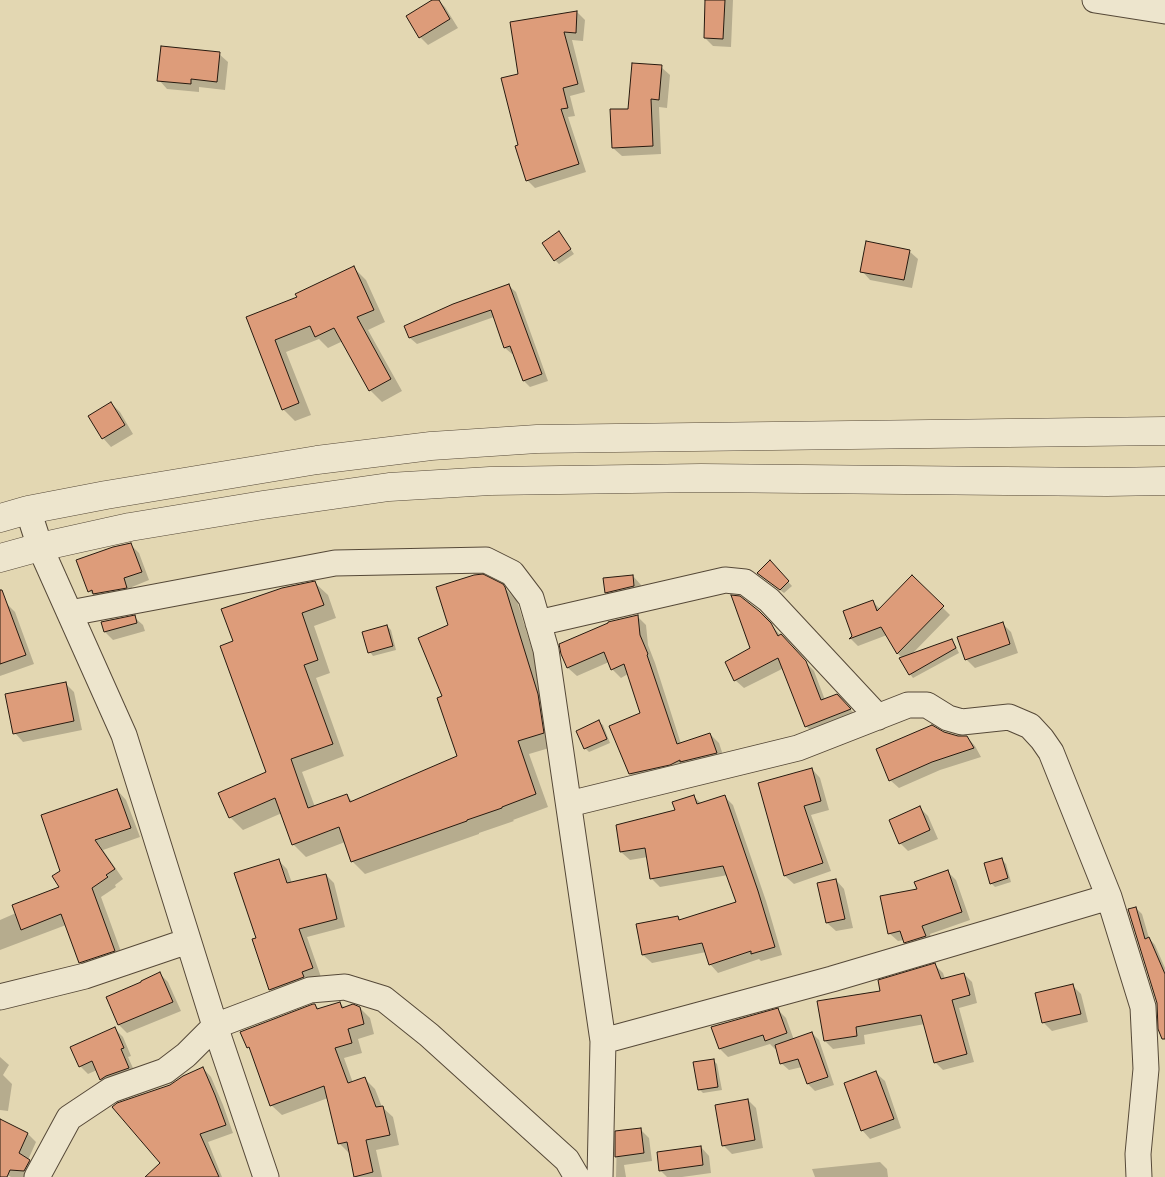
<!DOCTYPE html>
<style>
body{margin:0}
canvas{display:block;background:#e3d7b2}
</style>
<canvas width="1165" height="1177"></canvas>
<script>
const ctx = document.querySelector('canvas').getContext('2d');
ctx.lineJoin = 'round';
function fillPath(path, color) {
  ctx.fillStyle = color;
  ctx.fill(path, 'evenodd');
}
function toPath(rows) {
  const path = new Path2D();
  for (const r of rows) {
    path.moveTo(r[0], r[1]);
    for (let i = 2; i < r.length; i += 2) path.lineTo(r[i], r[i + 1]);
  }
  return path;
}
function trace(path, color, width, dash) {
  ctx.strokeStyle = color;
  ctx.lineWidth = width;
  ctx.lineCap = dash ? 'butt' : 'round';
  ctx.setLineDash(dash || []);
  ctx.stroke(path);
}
const shadow = toPath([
 [435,0,438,0,445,7,458,28,428,45,420,37],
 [706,0,733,0,731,47,713,46,705,38],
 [577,12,585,20,583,41,572,40,585,92,570,96,575,116,568,117,586,172,535,188,527,180,520,146,519,75],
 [219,54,228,62,225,90,199,87,199,92,167,89,159,80],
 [661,67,670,75,667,108,659,107,661,154,622,156,613,148,629,110],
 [559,233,574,254,559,264,555,260],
 [909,251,918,259,912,288,870,280,862,271],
 [354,268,366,280,385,322,368,330,402,391,382,402,370,390,343,341,328,348,319,339,286,352,311,415,295,421,283,409,248,318,299,298],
 [509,286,516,292,548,381,530,387,524,381,514,353,512,354,505,348,494,317,417,344,410,338,406,327],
 [111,403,120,412,133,434,111,447,103,438],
 [130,544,139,553,149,580,132,587,134,596,98,599,89,591],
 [770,562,792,586,784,593,762,577],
 [633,576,641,585,642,594,615,601,606,592],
 [912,577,950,615,911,655,951,641,955,645,959,653,913,678,910,674,902,658,898,654,887,635,858,646,851,639,854,636,872,601,880,609],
 [315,583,328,595,336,618,314,626,330,673,316,678,344,756,302,772,315,807,347,796,353,802,458,756,443,697,449,626,502,585,517,601,550,708,556,746,529,754,548,807,513,820,514,821,479,833,479,834,365,874,352,861,345,842,306,857,293,844,282,813,243,830,230,817,267,773,234,642],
 [7,604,15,612,34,664,0,676,0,606],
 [637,616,646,625,648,645,655,663,681,744,710,734,719,743,725,761,639,782,630,774,611,726,641,714,628,674,621,678,612,669,609,662,577,676,568,668,562,654],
 [134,617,143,625,145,631,113,640,105,632,102,623],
 [768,621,781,636,814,671,825,700,845,704,858,717,815,735,806,726,784,668,744,688,735,680],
 [1002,623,1011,632,1018,653,975,668,966,659],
 [387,626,391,630,396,650,373,656,370,652],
 [65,683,74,692,82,730,23,742,15,733],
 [599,722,603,725,610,743,589,752,585,748],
 [944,733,958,737,967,737,975,746,981,757,940,770,899,788,890,780],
 [812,769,820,778,829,810,811,815,831,871,794,884,785,876,760,783],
 [117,790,126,800,140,837,103,850,123,879,115,885,116,887,101,897,124,960,89,972,80,962,66,925,0,950,0,920,16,913,61,888,61,871],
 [724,796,733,805,766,901,782,955,761,961,759,959,718,973,710,964,706,952,652,963,643,955,677,917,681,921,737,902,728,875,660,887,651,878,648,857,630,860,621,852,677,811,694,797,702,804],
 [920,808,928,816,938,839,908,851,900,843],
 [278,860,287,869,292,883,326,875,334,883,345,927,307,937,321,977,279,998,270,989,257,938],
 [1002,860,1006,864,1011,882,995,887,991,883],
 [947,871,956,880,970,920,930,934,933,945,914,950,905,940,898,941,889,933,918,890],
 [836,880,844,889,853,928,836,931,827,923],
 [1136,908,1142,914,1149,938,1155,945,1165,968,1165,1017,1158,1002],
 [935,965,943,973,945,979,964,974,972,982,977,1003,959,1008,974,1062,943,1070,935,1062,925,1024,864,1035,865,1044,833,1049,825,1041,881,992],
 [160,974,168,982,181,1011,127,1033,119,1025,107,997],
 [1072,985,1081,994,1088,1022,1052,1031,1043,1022],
 [340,1003,345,1008,360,1008,370,1018,374,1034,358,1039,362,1053,344,1058,353,1083,365,1079,375,1089,382,1107,393,1117,399,1145,376,1150,382,1177,357,1177,356,1176,351,1153,349,1153,339,1143,328,1098,282,1115,271,1105,251,1051,248,1047,315,1005,319,1009],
 [778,1010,786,1018,794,1040,812,1033,819,1040,834,1085,815,1091,808,1084,802,1067,789,1070,781,1063,777,1048,775,1049,770,1044,728,1057,720,1049],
 [115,1029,123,1037,131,1056,128,1057,137,1077,110,1088,101,1079,97,1070,88,1074,80,1066],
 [0,1057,9,1065,3,1075,12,1084,8,1111,0,1110],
 [713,1060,717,1064,722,1090,703,1093,699,1089],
 [203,1068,211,1077,223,1105,233,1133,208,1142,222,1177,147,1177,162,1163,170,1086],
 [876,1073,885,1081,901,1128,870,1139,862,1130],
 [748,1100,756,1108,763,1148,732,1154,723,1145],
 [640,1129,649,1138,652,1161,624,1165,626,1177,616,1177,617,1132],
 [28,1134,36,1142,28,1160,38,1169,34,1177,11,1177,0,1171,0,1137],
 [701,1147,709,1156,711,1173,682,1177,667,1177,660,1170],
 [880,1162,887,1169,888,1177,815,1177,812,1169]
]);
const building = toPath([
 [432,0,439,0,450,19,419,38,406,16,432,0],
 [705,0,725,0,723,39,704,38,705,0],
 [577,11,576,33,564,32,578,84,563,88,568,108,561,109,579,164,526,181,515,146,518,145,501,78,518,74,510,22,577,11],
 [161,46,220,52,217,82,191,79,191,84,157,81,161,46],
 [632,63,662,65,659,100,651,99,653,146,612,148,610,109,628,109,632,63],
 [559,231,571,249,554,261,542,243,559,231],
 [866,241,910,250,904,280,860,272,866,241],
 [354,266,374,310,357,317,391,379,369,391,334,328,315,337,310,326,275,340,299,403,282,410,246,317,297,297,295,294,354,266],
 [509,284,542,374,523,381,510,346,504,348,491,310,409,338,404,326,453,304,509,284],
 [111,402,125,425,102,439,88,416,111,402],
 [131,543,142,572,124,578,127,588,93,594,92,590,88,592,76,560,113,547,131,543],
 [770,560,789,581,780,590,757,573,770,560],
 [483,574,503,584,505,587,538,694,544,733,518,741,536,794,502,807,502,808,467,820,467,821,351,862,339,827,292,845,275,798,229,818,218,793,266,772,220,646,233,641,221,609,282,588,315,581,324,605,302,613,318,660,304,665,333,744,291,759,308,808,347,794,350,802,457,756,437,698,442,696,418,638,448,625,436,587,474,575,483,574],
 [633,575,634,586,605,593,603,578,633,575],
 [912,575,944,606,897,654,881,627,849,639,852,636,843,611,873,600,877,611,912,575],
 [0,590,2,590,26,655,0,664,0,590],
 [731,595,740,596,759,611,771,623,778,636,781,634,806,661,821,700,837,694,851,709,805,727,778,658,734,681,725,662,750,648,731,595],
 [135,615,137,623,104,632,101,622,135,615],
 [638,615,640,635,648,654,647,655,677,744,710,733,717,753,680,762,680,760,670,765,629,774,609,726,640,713,624,664,611,670,604,652,567,668,561,654,559,644,608,623,608,622,638,615],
 [1003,622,1010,644,965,660,957,637,1003,622],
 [387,625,393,646,368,653,362,632,387,625],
 [952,639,956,648,909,675,899,658,952,639],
 [66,682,74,721,13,734,5,694,66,682],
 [599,720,607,739,584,749,576,731,599,720],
 [932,725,944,732,958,736,967,736,974,748,932,762,889,781,876,749,932,725],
 [812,768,821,801,804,806,823,863,784,876,758,783,812,768],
 [117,789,131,828,95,840,115,869,106,875,108,877,92,888,115,951,79,963,61,914,21,930,12,905,59,887,52,876,60,871,41,815,117,789],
 [694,795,697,804,725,795,758,891,775,947,751,954,751,951,709,965,702,943,642,955,636,924,678,916,679,920,736,902,723,866,650,879,645,848,620,852,616,825,675,810,672,802,694,795],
 [920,806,930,830,899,844,889,820,920,806],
 [1002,858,1008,878,990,884,984,863,1002,858],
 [279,859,287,883,326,874,337,919,299,929,313,968,302,972,304,977,269,990,252,939,256,938,234,873,279,859],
 [948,870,962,912,922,926,926,936,904,943,900,931,888,934,880,896,917,889,914,882,948,870],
 [836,879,845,919,826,923,817,883,836,879],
 [1136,907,1145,939,1149,937,1165,974,1165,1039,1162,1039,1158,1029,1157,1003,1128,909,1136,907],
 [935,963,941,979,964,973,970,995,952,1000,967,1054,934,1063,921,1015,856,1027,857,1036,824,1041,817,1001,880,991,878,980,935,963],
 [160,972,173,1002,118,1025,106,997,141,982,141,981,160,972],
 [1073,984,1081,1014,1042,1023,1035,993,1073,984],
 [340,1002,342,1008,353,1004,360,1007,364,1024,348,1029,352,1043,335,1048,348,1083,365,1077,376,1107,383,1106,390,1135,366,1140,373,1172,354,1177,347,1142,338,1144,324,1086,270,1106,249,1047,247,1048,240,1032,313,1004,315,1004,317,1009,340,1002],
 [778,1008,787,1033,765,1041,763,1035,719,1049,711,1027,778,1008],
 [115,1027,124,1048,121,1049,129,1068,106,1076,100,1080,92,1061,79,1067,70,1047,115,1027],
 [812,1032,828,1077,807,1084,798,1059,780,1064,775,1045,812,1032],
 [714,1059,718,1087,698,1090,693,1062,714,1059],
 [203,1067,215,1095,226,1125,200,1134,219,1177,145,1177,160,1163,112,1107,117,1103,170,1085,183,1076,203,1067],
 [876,1071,894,1119,861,1131,844,1083,876,1071],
 [748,1099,755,1140,722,1146,715,1105,748,1099],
 [0,1119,28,1133,19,1153,30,1160,24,1171,10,1170,7,1177,0,1177,0,1119],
 [641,1128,644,1153,615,1157,615,1131,641,1128],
 [701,1146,703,1165,659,1171,657,1152,701,1146]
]);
const minor = toPath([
 [1095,0,1165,11],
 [28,510,40,547,124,735,215,1026,266,1177],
 [70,613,335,563,486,560,512,573,531,598,546,650,603,1041,600,1177],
 [538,623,725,580,745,582,769,600,878,717],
 [569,804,798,748,908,705,927,705,948,718,962,722,1009,717,1030,726,1042,739,1051,752,1109,897,1143,1007,1146,1069,1138,1154,1139,1177],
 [0,997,85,976,188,941],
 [603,1041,832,979,1109,897],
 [37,1177,69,1118,111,1090,165,1071,186,1055,215,1026,310,990,345,987,384,999,429,1035,567,1160,577,1177]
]);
const tertiary = toPath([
 [0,518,28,510,106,495,317,460,431,446,537,439,1165,431],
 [0,558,40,547,130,527,263,505,389,487,490,481,701,478,1107,482,1165,481]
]);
fillPath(shadow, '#0003');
fillPath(building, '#dd9c7a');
trace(building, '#271a0f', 1);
trace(minor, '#564938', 27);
trace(tertiary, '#564938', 29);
trace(minor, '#ede5cd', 25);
trace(tertiary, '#ede5cd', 28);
</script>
